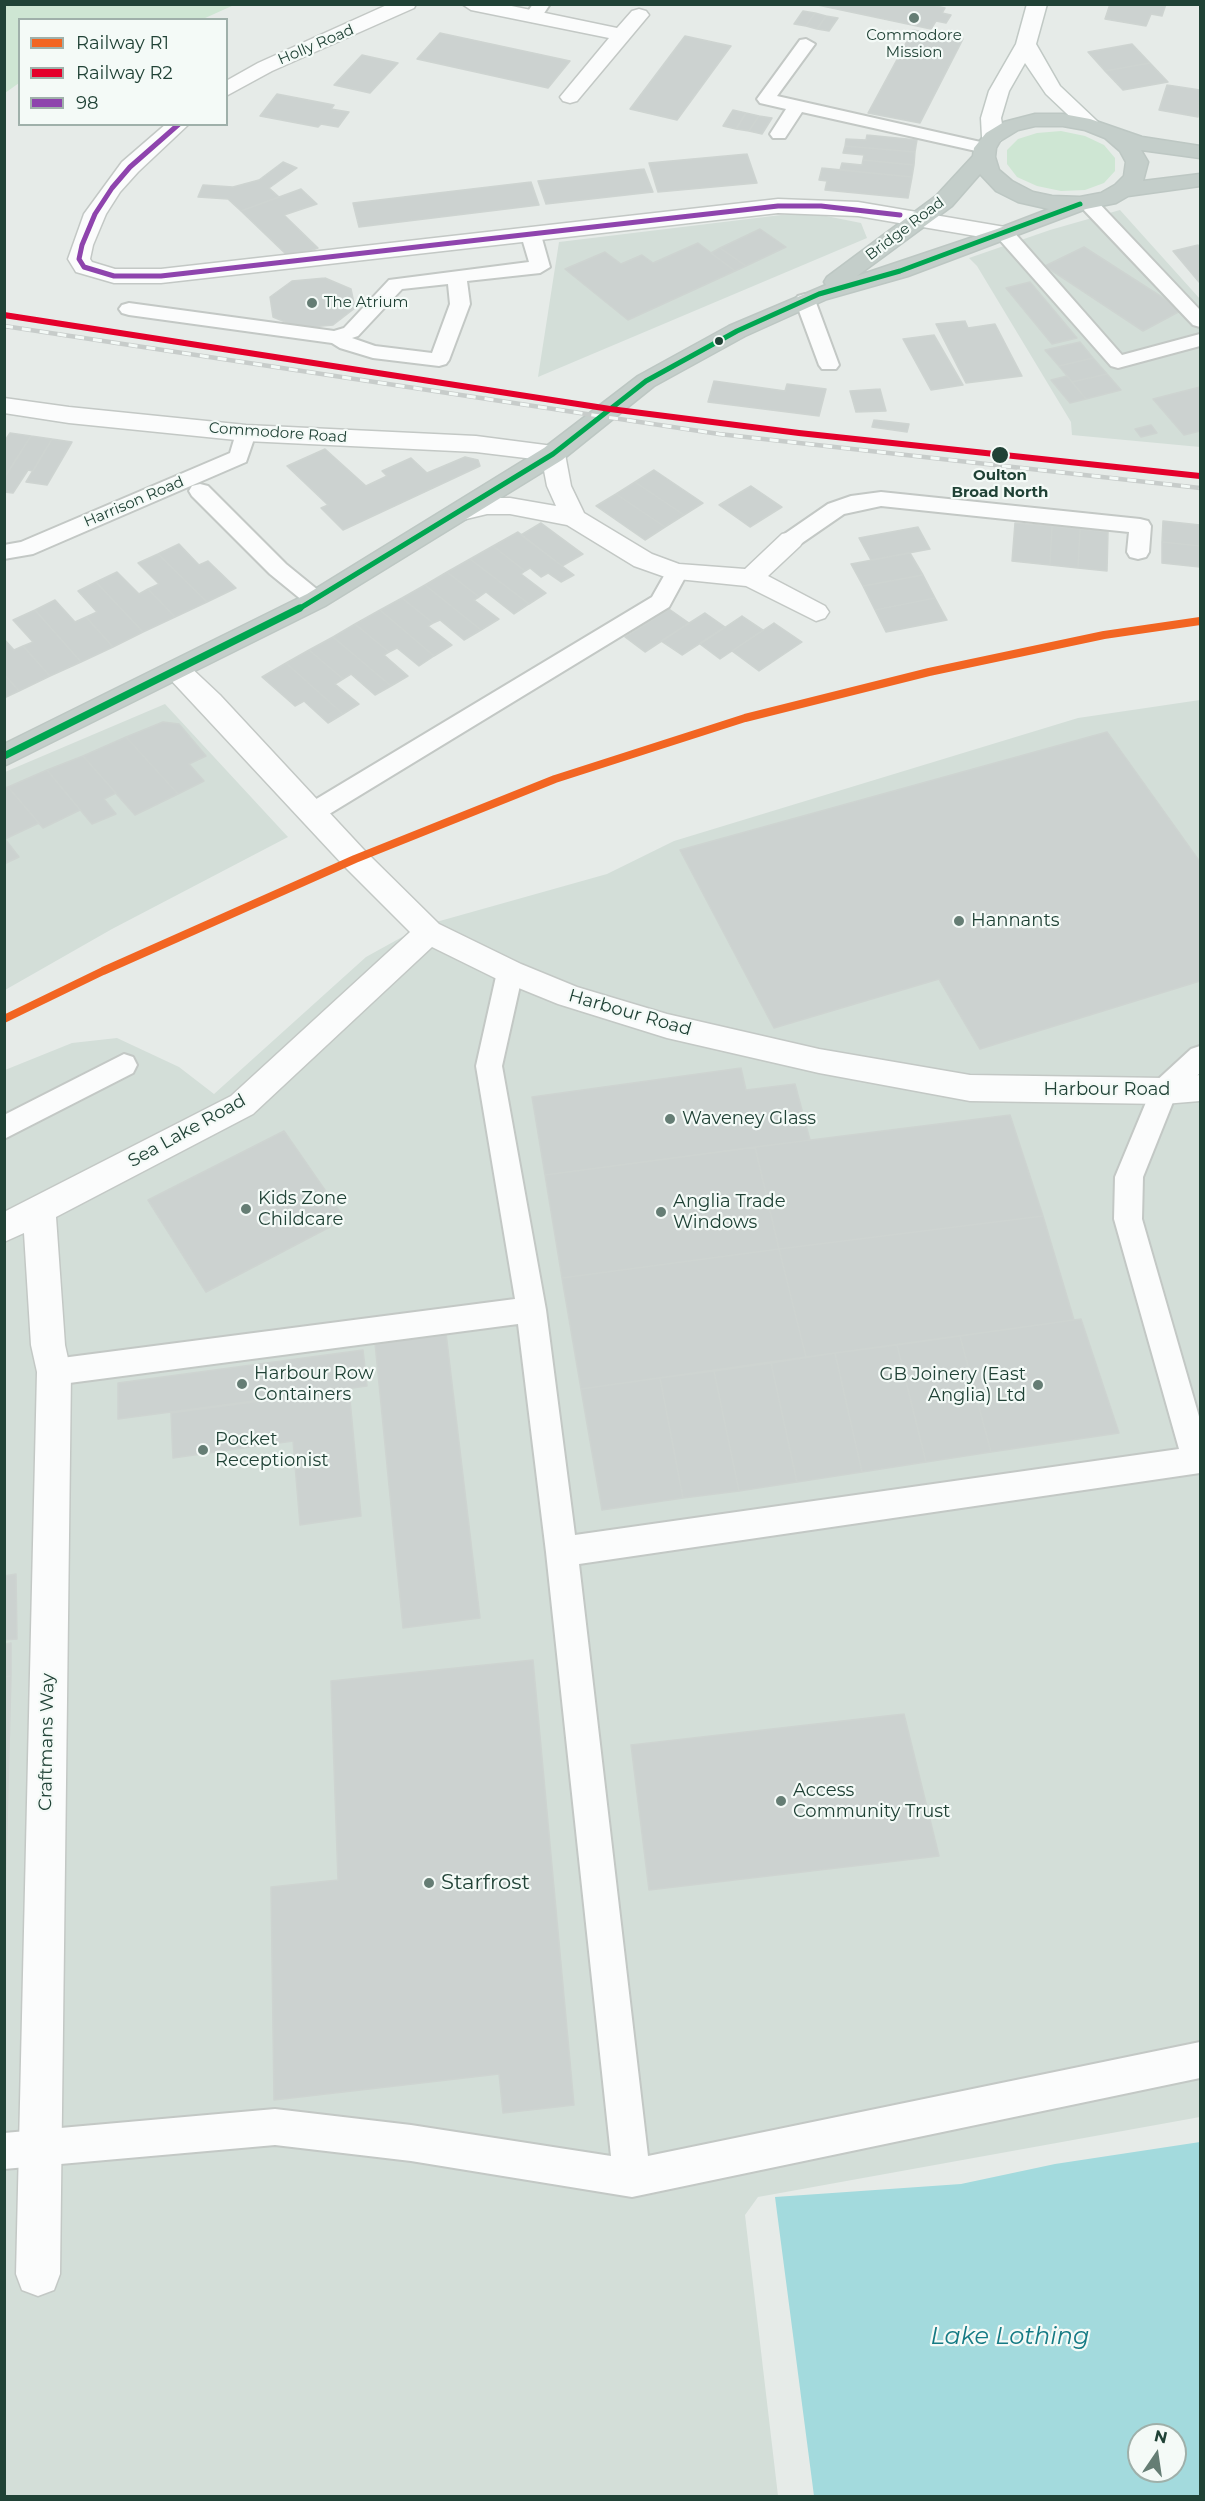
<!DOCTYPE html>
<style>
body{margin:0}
#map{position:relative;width:1205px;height:2501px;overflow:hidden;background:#e6ebe8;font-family:Montserrat,sans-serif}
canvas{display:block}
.frame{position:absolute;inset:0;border:6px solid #204236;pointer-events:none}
.legend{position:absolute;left:18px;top:18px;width:210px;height:108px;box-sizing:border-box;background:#f4faf7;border:2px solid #9fb0aa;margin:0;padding:8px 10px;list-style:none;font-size:18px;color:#204236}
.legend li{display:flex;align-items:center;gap:12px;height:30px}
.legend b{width:30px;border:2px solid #9fb0aa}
.north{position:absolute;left:1127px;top:2423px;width:60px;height:60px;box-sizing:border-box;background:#f4faf7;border:2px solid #9fb0aa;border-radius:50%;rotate:13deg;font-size:16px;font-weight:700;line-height:24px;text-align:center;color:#204236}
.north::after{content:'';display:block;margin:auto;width:21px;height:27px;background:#657d74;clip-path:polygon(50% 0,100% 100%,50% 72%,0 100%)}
</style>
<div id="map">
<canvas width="1205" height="2501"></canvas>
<div class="frame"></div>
<ul class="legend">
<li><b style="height:8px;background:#f26522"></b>Railway R1</li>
<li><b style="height:8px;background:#e4002b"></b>Railway R2</li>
<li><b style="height:8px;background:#8e44ad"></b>98</li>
</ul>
<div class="north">N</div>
</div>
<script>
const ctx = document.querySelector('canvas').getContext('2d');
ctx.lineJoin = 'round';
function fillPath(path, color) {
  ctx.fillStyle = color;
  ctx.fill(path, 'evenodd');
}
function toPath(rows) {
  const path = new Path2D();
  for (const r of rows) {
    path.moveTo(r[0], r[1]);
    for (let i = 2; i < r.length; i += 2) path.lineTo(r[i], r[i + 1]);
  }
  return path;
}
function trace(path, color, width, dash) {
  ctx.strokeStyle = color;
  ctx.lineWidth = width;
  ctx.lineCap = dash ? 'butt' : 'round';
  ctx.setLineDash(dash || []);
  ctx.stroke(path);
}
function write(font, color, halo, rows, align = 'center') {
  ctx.font = font + ' Montserrat,sans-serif';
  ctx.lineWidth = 4.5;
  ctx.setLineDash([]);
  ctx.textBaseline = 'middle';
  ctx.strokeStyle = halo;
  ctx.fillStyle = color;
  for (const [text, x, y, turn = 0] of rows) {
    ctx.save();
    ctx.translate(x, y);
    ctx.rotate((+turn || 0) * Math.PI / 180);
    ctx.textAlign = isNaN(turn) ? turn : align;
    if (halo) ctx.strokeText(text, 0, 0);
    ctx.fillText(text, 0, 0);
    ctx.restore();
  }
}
const built = toPath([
 [1120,210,1200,299,1200,447,1072,435,1071,422,977,266,969,258,1050,230],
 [806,212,861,223,867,238,538,377,559,242],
 [1200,700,1200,2117,758,2197,745,2215,778,2496,5,2496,5,1070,72,1043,117,1038,179,1067,214,1094,366,957,422,926,607,874,674,841,1078,718],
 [165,704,288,837,112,929,5,990,5,772]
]);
const green = toPath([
 [5,4,234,4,234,5,203,19,20,20,19,83,5,93],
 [1061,131,1085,136,1104,145,1115,158,1115,171,1104,183,1085,190,1061,191,1037,186,1017,177,1007,164,1007,150,1018,139,1037,133]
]);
const water = toPath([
 [1200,2142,1200,2496,814,2496,775,2197,961,2184,1055,2164],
 [1139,2435,1175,2435,1175,2471,1139,2471]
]);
const building = toPath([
 [813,4,927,4,945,8,942,13,951,15,946,23,936,21,931,29,813,4],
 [1110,4,1166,4,1162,16,1151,14,1146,26,1105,19,1110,4],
 [803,11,815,13,806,26,794,24,803,11],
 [815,13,826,16,817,29,806,26,815,13],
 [826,16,838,18,829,31,817,29,826,16],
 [913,30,963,39,920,123,868,113,913,30],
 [440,33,570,61,548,88,417,59,440,33],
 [685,36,731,46,677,120,630,109,685,36],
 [1132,44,1150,63,1105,71,1088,52,1132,44],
 [362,55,398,63,370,93,334,85,362,55],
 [1150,63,1168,82,1123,90,1105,71,1150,63],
 [1167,85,1200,90,1198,117,1159,110,1167,85],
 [277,94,334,105,331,109,349,112,338,127,321,124,318,127,260,116,277,94],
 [733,110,746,113,736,129,723,126,733,110],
 [746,113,759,116,749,131,736,129,746,113],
 [759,116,772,118,762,134,749,131,759,116],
 [867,135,917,140,915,152,845,146,846,139,866,140,867,135],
 [845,146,915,152,914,165,863,160,864,155,843,153,845,146],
 [747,154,757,183,658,192,649,163,747,154],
 [863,160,914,165,912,177,840,170,842,163,862,165,863,160],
 [283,162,297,168,269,188,279,197,241,211,228,199,198,197,203,185,233,187,259,180,283,162],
 [822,168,912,177,908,198,825,190,827,181,819,180,822,168],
 [644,169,653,192,546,204,538,181,644,169],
 [531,182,539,205,359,227,353,203,531,182],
 [301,189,317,204,284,215,318,248,290,258,241,211,301,189],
 [760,229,786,247,746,266,720,248,760,229],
 [698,243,735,271,628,320,565,269,605,252,621,264,642,255,653,263,698,243],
 [1198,245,1200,249,1199,282,1173,251,1198,245],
 [1084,247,1182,310,1143,331,1045,266,1084,247],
 [720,248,746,266,735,271,711,253,720,248],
 [325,278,351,289,355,308,333,325,300,328,273,317,270,297,292,281,325,278],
 [1030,282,1077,338,1052,344,1006,288,1030,282],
 [965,321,968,328,995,324,1022,376,966,383,936,324,965,321],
 [934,335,963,385,931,390,903,339,934,335],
 [1080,342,1093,358,1059,366,1045,350,1080,342],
 [1093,358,1107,374,1072,382,1059,366,1093,358],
 [1107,374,1121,390,1086,399,1072,382,1107,374],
 [1067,376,1072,382,1086,399,1070,403,1051,380,1067,376],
 [714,381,785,391,787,384,826,389,819,416,708,402,714,381],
 [1200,387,1200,431,1184,435,1153,399,1200,387],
 [880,389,886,411,856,412,850,391,880,389],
 [874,420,909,424,907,432,872,427,874,420],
 [1151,425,1157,433,1141,437,1135,429,1151,425],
 [10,433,31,436,5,477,4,442,10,433],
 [31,436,52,439,33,471,28,470,13,493,4,492,4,478,31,436],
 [52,439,72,442,47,485,26,482,52,439],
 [325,449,366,486,387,476,382,471,411,458,427,473,465,457,478,460,480,466,343,530,321,508,328,505,287,466,325,449],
 [654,470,703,503,684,515,635,482,654,470],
 [635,482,684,515,665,527,616,494,635,482],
 [751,486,782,507,750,527,719,505,751,486],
 [616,494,665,527,645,540,596,506,616,494],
 [1163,521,1200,525,1200,546,1162,542,1163,521],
 [541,523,583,554,562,566,521,535,541,523],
 [1015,523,1052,526,1050,565,1012,561,1015,523],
 [1052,526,1080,529,1078,568,1050,565,1052,526],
 [918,527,930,549,871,560,859,538,918,527],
 [1080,529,1108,532,1107,571,1078,568,1080,529],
 [518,532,562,566,574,575,561,582,548,573,541,577,530,568,525,571,493,546,518,532],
 [1162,542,1200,546,1200,567,1162,563,1162,542],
 [179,544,199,565,208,561,236,588,207,602,158,554,179,544],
 [493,546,525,571,521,574,546,593,529,604,470,559,493,546],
 [910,553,923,575,863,586,851,564,910,553],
 [158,554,207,602,175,617,148,589,159,584,138,563,158,554],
 [470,559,529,604,514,614,486,592,479,597,447,572,470,559],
 [117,572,139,594,148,589,175,617,143,632,96,582,117,572],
 [447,572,479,597,474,600,499,619,481,630,425,585,447,572],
 [923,575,935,598,875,610,863,586,923,575],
 [96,582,143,632,113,647,86,617,97,612,78,591,96,582],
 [425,585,481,630,464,640,440,620,433,623,402,598,425,585],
 [402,598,433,623,428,626,452,645,434,656,380,610,402,598],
 [935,598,947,620,886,632,875,610,935,598],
 [55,600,75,622,86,617,113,647,81,662,35,610,55,600],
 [669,609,689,623,645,652,625,637,669,609],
 [35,610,81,662,50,676,23,646,33,642,13,620,35,610],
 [380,610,434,656,419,666,397,648,389,652,355,624,380,610],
 [705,613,725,627,682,655,661,641,705,613],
 [742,616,763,630,720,659,700,644,742,616],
 [774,623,802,642,759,671,732,651,774,623],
 [355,624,389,652,384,655,408,676,391,686,333,637,355,624],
 [333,637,391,686,375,695,351,674,343,679,309,650,333,637],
 [4,639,14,650,23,646,50,676,19,691,4,674,4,639],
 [309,650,343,679,335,684,359,704,343,714,286,663,309,650],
 [286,663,343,714,328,723,304,701,295,706,262,677,286,663],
 [4,674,19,691,4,698,4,674],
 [163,722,179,724,206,756,189,764,204,781,178,794,126,737,163,722],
 [1107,732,1200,862,1200,981,980,1049,939,979,774,1028,680,850,1107,732],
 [126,737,178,794,135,815,83,756,126,737],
 [83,756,116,793,104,799,116,814,92,824,47,770,83,756],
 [47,770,80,810,43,828,8,787,47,770],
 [8,787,39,823,5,839,19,857,4,864,4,788,8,787],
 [741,1068,746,1090,795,1084,810,1140,545,1175,532,1097,741,1068],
 [1010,1115,1043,1216,779,1249,755,1147,1010,1115],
 [284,1131,345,1219,206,1292,148,1200,284,1131],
 [755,1147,779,1249,562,1278,545,1175,755,1147],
 [1043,1216,1074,1320,806,1357,779,1249,1043,1216],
 [779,1249,806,1357,581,1389,562,1278,779,1249],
 [1081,1319,1119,1433,991,1452,960,1336,1081,1319],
 [446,1333,480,1618,403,1628,375,1343,446,1333],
 [960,1336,991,1452,926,1462,897,1345,960,1336],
 [897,1345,926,1462,862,1472,835,1353,897,1345],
 [363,1350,367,1386,118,1419,118,1383,363,1350],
 [835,1353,862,1472,797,1482,771,1363,835,1353],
 [771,1363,797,1482,739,1491,714,1371,771,1363],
 [714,1371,739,1491,683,1498,660,1378,714,1371],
 [660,1378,683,1498,602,1510,581,1389,660,1378],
 [349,1389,361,1516,300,1525,293,1441,173,1458,171,1413,349,1389],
 [16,1574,17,1639,4,1640,4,1576,16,1574],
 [11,1643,11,1676,4,1677,4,1644,11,1643],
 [533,1660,574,2105,503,2113,499,2074,274,2100,271,1887,338,1880,331,1681,533,1660],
 [11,1676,4,1932,4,1677,11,1676],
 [904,1714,939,1856,649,1890,631,1745,904,1714]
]);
const service = toPath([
 [533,4,550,4,539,21,533,22,524,17,533,4],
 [806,39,815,44,777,96,985,143,994,148,985,153,802,112,785,138,773,138,770,134,786,109,760,103,757,99,800,40,806,39],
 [1088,197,1095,199,1200,310,1200,327,1193,325,1081,207,1079,203,1088,197],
 [1005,228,1012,230,1122,355,1200,334,1200,346,1118,368,1111,366,998,238,995,234,998,230,1005,228],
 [531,229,541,235,550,267,540,273,467,281,470,304,449,360,446,364,439,366,373,358,340,348,332,343,129,315,122,313,119,309,122,305,129,303,334,331,344,328,389,280,529,262,521,235,531,229],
 [448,284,450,304,432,353,375,346,352,338,358,336,402,289,448,284],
 [805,294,812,296,815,300,839,365,836,369,822,369,819,365,795,300,798,296,805,294],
 [246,426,253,428,256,433,246,462,33,554,4,559,4,545,21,542,230,453,236,433,239,428,246,426],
 [200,484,208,486,286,564,324,595,327,600,324,605,316,608,308,605,270,574,192,496,189,491,192,486,200,484],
 [881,492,1140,519,1148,521,1151,526,1149,552,1146,557,1138,559,1130,557,1127,552,1129,532,881,506,844,514,799,545,791,547,783,545,780,540,783,535,828,504,851,496,881,492],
 [677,565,685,567,688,572,669,607,321,819,312,822,303,819,300,813,303,807,652,597,669,567,677,565],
 [510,962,519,965,523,972,502,1066,546,1310,575,1535,1179,1449,1114,1219,1115,1177,1154,1083,1191,1049,1200,1046,1200,1073,1175,1097,1143,1177,1142,1219,1200,1420,1200,1473,579,1564,648,2156,1200,2042,1200,2078,632,2197,411,2161,275,2145,4,2169,4,2133,275,2109,411,2125,611,2156,546,1552,518,1324,54,1385,44,1381,39,1372,44,1363,54,1359,515,1299,476,1066,497,972,501,965,510,962],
 [124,1054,133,1057,137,1065,133,1073,4,1139,4,1115,124,1054]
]);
const minor = toPath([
 [389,4,416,4,414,8,272,71,226,96,226,81,258,63,389,4],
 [462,4,502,4,617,28,632,11,639,9,646,11,649,15,577,101,570,103,563,101,560,97,609,38,471,10,462,4],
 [166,124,189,124,138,172,120,192,106,214,93,245,90,259,92,262,115,269,161,269,778,199,858,202,1005,227,1013,229,1016,234,1013,239,1005,241,858,216,778,213,161,283,114,283,76,272,68,259,84,214,122,162,166,124],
 [4,398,69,407,246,425,476,436,553,446,562,448,565,454,571,486,584,513,652,554,679,564,745,569,782,534,791,532,800,534,804,540,800,546,768,576,825,606,829,612,825,618,816,621,746,586,668,578,634,566,567,525,510,514,487,514,462,520,453,518,449,512,453,506,487,498,510,498,556,506,547,486,542,460,476,452,246,441,69,423,4,413,4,398],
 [178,662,187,664,220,695,365,851,439,924,521,964,577,987,667,1014,819,1049,970,1075,1164,1078,1200,1075,1200,1101,1164,1104,970,1101,819,1073,667,1038,558,1004,499,980,432,947,253,1114,56,1217,65,1345,71,1372,60,2274,54,2290,38,2296,22,2290,16,2274,37,1372,31,1345,24,1233,4,1242,4,1212,231,1096,410,932,345,867,169,678,165,671,169,664,178,662]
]);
const secondary = toPath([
 [1027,4,1047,4,1036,44,1060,86,1097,121,1100,125,1097,129,1083,129,1046,94,1025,63,1009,91,1001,118,1004,137,1000,141,993,143,986,141,982,137,981,118,989,91,1016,44,1027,4]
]);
const trunk = toPath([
 [1035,114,1063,114,1090,119,1142,137,1200,146,1200,158,1141,150,1148,162,1143,181,1200,174,1200,186,1128,196,1116,203,1086,209,908,276,827,299,745,336,654,386,562,460,325,606,4,766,4,744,307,594,544,448,638,376,729,326,826,285,824,282,827,277,936,196,973,156,974,148,986,133,1004,122,1035,114],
 [1035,126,1063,126,1085,130,1105,138,1120,151,1126,162,1124,176,1115,185,1101,193,1080,197,1052,196,1033,192,1012,181,999,170,995,157,996,148,1000,141,1018,130,1035,126],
 [980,174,996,191,1018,202,1049,209,997,229,857,276,952,206,980,174]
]);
const rail = toPath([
 [4,315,610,409,799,433,1200,476],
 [4,326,719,434,1200,488]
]);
const bus1 = toPath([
 [179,124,130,167,112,188,95,214,82,245,79,259,84,267,114,276,161,276,778,206,821,206,900,215]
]);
const bus2Far1 = toPath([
 [297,610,553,454,646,381,737,331,819,294,900,271,1080,204]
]);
const bus2 = toPath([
 [4,756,300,608]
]);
const rail1 = toPath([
 [4,1019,103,971,355,859,555,779,745,718,929,672,1104,635,1200,621]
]);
const rail2 = toPath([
 [4,315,610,409,799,433,1200,476]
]);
const markers = [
 [914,18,6,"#657d74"],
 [312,303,6,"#657d74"],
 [719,341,5,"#204236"],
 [1000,455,9,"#204236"],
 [959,921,6,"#657d74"],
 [670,1119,6,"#657d74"],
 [246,1209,6,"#657d74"],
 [661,1212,6,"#657d74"],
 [242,1384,6,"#657d74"],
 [1038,1385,6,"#657d74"],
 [203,1450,6,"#657d74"],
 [781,1801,6,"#657d74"],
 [429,1883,6,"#657d74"]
];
const farPoinames = [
 ["Commodore",914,36],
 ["Mission",914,53],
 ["The Atrium",324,303,"left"]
];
const farStreetnames = [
 ["Holly Road",316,45,-23],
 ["Bridge Road",905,229,-37],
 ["Commodore Road",278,433,4],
 ["Harrison Road",134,502,-23]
];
const farStopnames = [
 ["Oulton",1000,476],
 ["Broad North",1000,493]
];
const poiNames = [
 ["Hannants",971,921],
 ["Waveney Glass",682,1119],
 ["Kids Zone",258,1199],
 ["Childcare",258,1220],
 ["Anglia Trade",673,1202],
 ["Windows",673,1223],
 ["Harbour Row",254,1374],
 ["Containers",254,1395],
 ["GB Joinery (East",1026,1375,"right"],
 ["Anglia) Ltd",1026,1396,"right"],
 ["Pocket",215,1440],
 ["Receptionist",215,1461],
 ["Access",793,1791],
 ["Community Trust",793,1812]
];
const streetNames = [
 ["Harbour Road",630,1013,16],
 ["Harbour Road",1107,1090],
 ["Sea Lake Road",187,1131,-29],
 ["Craftmans Way",47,1742,-89]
];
const nearPoinames = [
 ["Starfrost",441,1883]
];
const nearWaternames = [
 ["Lake Lothing",1010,2337]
];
fillPath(built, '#d3ded8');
fillPath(green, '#cee6d3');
fillPath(water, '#a3dadd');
fillPath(building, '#ccd2d0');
trace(building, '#ced4d1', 1.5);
trace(service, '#c3c8c5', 4);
trace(minor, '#c3c8c5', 3);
trace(secondary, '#c1c9c5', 3);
trace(trunk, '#bdc7c3', 3);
fillPath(service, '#fbfcfc');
fillPath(minor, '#fbfcfc');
fillPath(secondary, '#fbfcfc');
fillPath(trunk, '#c4ceca');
trace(rail, '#c7ccca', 4.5);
trace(rail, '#f4faf7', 3, [9]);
trace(bus1, '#8e44ad', 5);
trace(bus2Far1, '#00a651', 5);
trace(bus2, '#00a651', 7);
trace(rail1, '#f26522', 8);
trace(rail2, '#e4002b', 6);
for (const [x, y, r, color] of markers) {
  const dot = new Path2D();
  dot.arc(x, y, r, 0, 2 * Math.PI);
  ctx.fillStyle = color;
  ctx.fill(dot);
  trace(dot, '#f4faf7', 2);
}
write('15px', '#204236', '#f4faf7', farPoinames);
write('15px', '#204236', '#f4faf7', farStreetnames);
write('bold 15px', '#204236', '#f4faf7', farStopnames);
write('18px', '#204236', '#f4faf7', poiNames, 'left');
write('18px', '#204236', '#f4faf7', streetNames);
write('21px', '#204236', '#f4faf7', nearPoinames, 'left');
write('italic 24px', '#147a84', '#f4faf7', nearWaternames);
</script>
